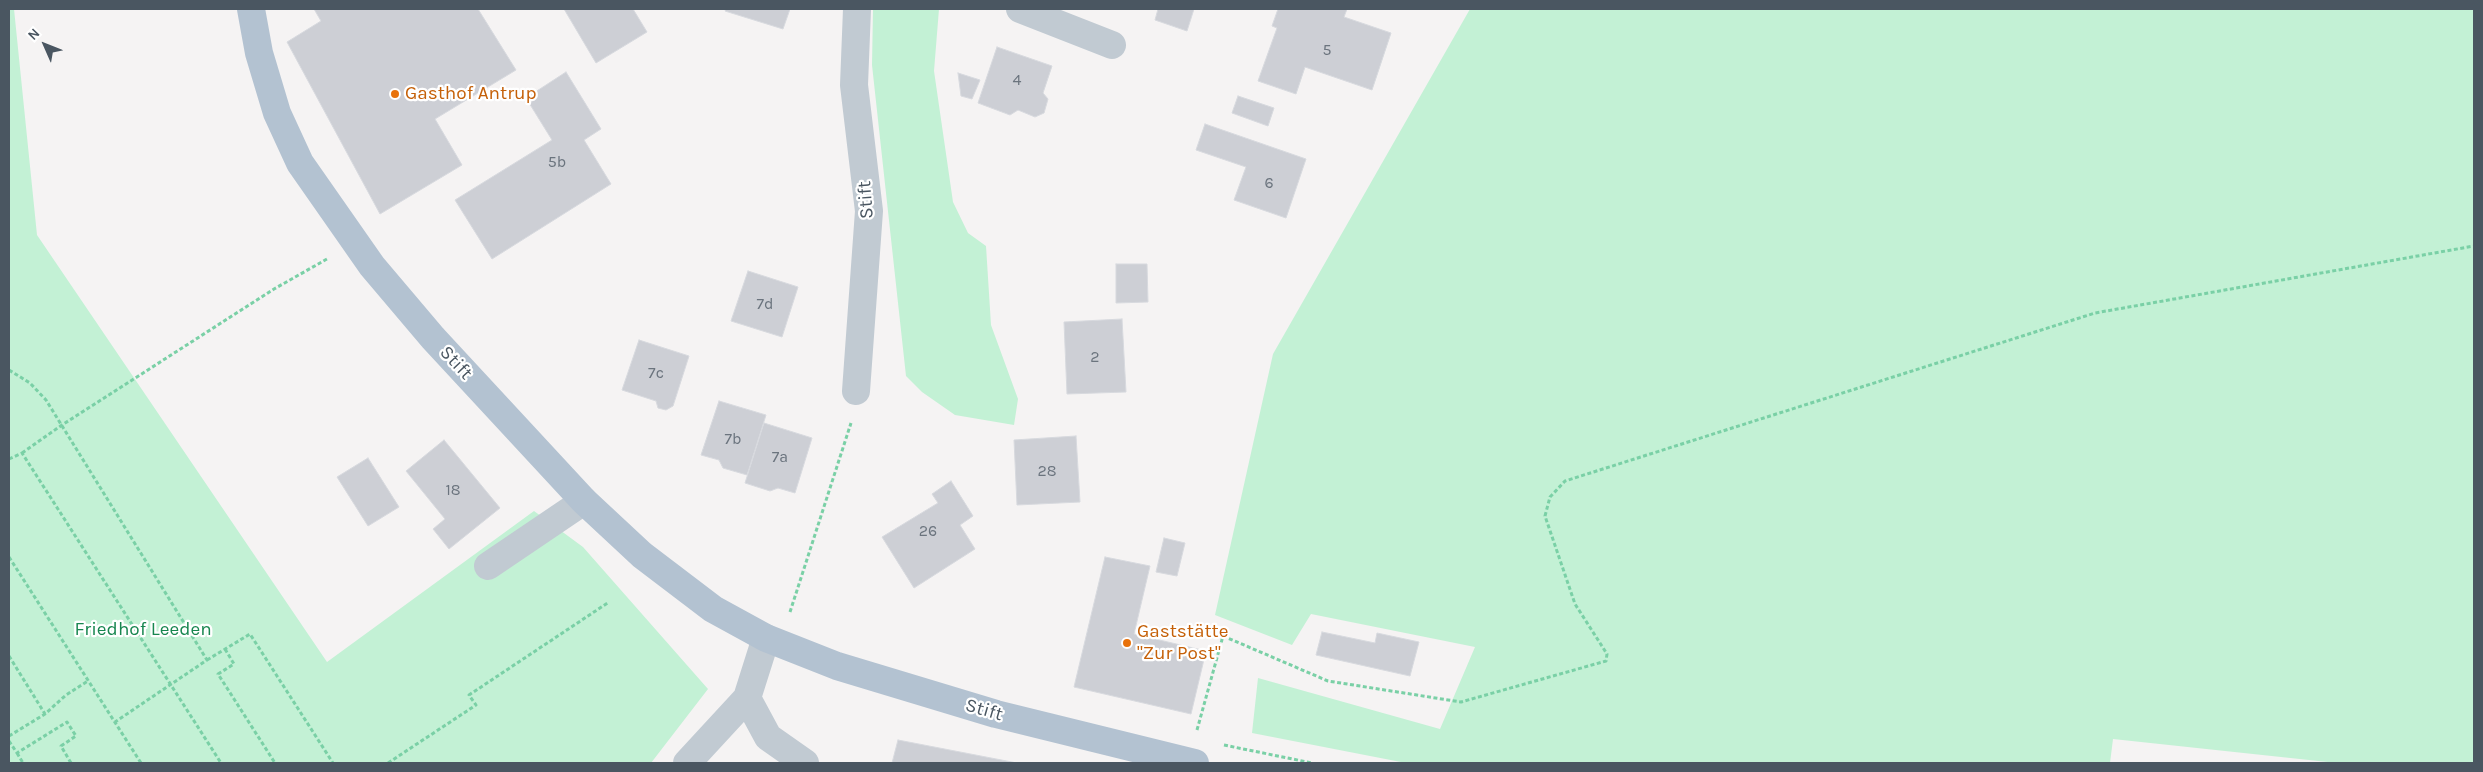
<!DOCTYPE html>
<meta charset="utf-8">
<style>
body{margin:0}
#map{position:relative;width:2483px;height:772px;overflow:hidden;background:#f5f3f3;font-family:Karla,sans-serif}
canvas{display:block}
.frame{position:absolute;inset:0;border:10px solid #4a5661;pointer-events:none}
.north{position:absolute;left:20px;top:20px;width:50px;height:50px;-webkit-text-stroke:4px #fff;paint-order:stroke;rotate:314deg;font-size:14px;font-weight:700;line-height:20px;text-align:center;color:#4a5661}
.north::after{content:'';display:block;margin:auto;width:18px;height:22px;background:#4a5661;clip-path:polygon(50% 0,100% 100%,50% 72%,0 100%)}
</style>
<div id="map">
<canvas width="2483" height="772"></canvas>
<div class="frame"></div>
<div class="north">N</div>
</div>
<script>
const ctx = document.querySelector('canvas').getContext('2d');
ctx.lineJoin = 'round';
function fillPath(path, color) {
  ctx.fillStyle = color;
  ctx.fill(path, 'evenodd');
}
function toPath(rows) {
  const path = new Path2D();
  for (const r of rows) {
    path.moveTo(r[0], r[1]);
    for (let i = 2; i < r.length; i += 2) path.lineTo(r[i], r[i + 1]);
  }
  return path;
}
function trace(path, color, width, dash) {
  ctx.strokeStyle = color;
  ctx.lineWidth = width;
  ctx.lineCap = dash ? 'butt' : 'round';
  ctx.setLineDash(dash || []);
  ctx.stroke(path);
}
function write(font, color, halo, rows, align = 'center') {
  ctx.font = font + ' Karla,sans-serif';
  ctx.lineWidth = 4.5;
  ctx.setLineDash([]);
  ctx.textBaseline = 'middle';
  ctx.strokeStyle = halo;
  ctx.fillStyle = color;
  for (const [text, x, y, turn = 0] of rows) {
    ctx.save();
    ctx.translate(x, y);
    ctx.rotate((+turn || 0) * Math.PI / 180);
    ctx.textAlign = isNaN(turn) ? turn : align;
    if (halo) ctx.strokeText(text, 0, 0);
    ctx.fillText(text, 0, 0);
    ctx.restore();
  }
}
const green = toPath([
 [9,9,14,9,37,235,327,662,534,511,583,547,708,689,651,763,9,763],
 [873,9,939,9,934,71,953,202,968,233,986,246,991,325,1018,399,1014,425,955,415,922,392,906,376,872,65],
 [1470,9,2474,9,2474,763,2337,763,2113,739,2110,763,1406,763,1252,733,1258,678,1440,729,1475,647,1311,614,1292,645,1215,615,1273,354]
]);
const building = toPath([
 [314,9,478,9,516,70,435,119,462,165,380,214,287,42,321,21,314,9],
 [564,9,633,9,647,32,596,63,564,9],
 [726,9,790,9,783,29,725,11,726,9],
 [1158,9,1194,9,1187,31,1155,20,1158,9],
 [1278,9,1347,9,1344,17,1391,33,1372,90,1305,67,1296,94,1258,81,1277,28,1272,26,1278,9],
 [997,47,1052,66,1043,93,1048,99,1044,113,1035,117,1018,110,1010,115,978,103,997,47],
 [566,72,601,129,584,140,611,184,492,259,455,200,552,140,526,98,566,72],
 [958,73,980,80,972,99,961,96,958,73],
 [1238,96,1274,108,1268,126,1232,113,1238,96],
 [1205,124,1306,159,1286,218,1234,200,1246,167,1196,150,1205,124],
 [1116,264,1147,264,1148,302,1116,303,1116,264],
 [748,271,798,287,782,337,731,321,748,271],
 [1122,319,1126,392,1067,394,1064,322,1122,319],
 [639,340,689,356,673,406,666,410,658,408,656,401,622,390,639,340],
 [719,401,766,415,747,475,723,468,719,460,701,455,719,401],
 [764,423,812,438,795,493,778,488,770,491,745,483,764,423],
 [1076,436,1080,502,1017,505,1014,440,1076,436],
 [444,440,500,508,449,549,433,529,445,519,406,471,444,440],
 [368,458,399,507,368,526,337,477,368,458],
 [951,481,973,516,960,525,975,549,914,588,882,537,938,503,932,494,951,481],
 [1164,538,1185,543,1177,576,1156,572,1164,538],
 [1105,557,1150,566,1134,634,1206,651,1191,714,1074,687,1105,557],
 [1322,632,1375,643,1377,633,1419,642,1410,676,1316,655,1322,632],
 [898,740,1017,763,892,763,898,740]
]);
const path = toPath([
 [9,370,30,383,46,400,207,660,115,722],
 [22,453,62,425,274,289,327,259],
 [9,459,22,453,221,763],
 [9,557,141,763],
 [790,612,851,423],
 [225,649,234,664,218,674,275,763],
 [9,656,45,714],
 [207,660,250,634,333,763],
 [1197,730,1223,636,1328,681,1461,702,1606,661,1607,654,1575,604,1545,516,1550,497,1565,481,2095,313,2474,246],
 [9,736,45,714,66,695,88,681],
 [9,741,17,753,67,722,76,736,61,746,71,763],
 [1224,745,1312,763],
 [17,753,23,763],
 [388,763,476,705,469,695,609,602]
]);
const minor = toPath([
 [1020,9,1112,45],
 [856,391,869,211,854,85,857,9],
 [488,566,584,501],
 [766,638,747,698,768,737,805,763],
 [687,763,747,698]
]);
const major = toPath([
 [251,9,259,53,277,113,300,163,372,266,433,338,584,501,642,555,713,609,766,638,837,666,996,714,1195,763]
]);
const markers = [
 [395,94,5,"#e8710a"],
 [1127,643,5,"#e8710a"]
];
const numberNames = [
 ["5",1327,50],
 ["4",1017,80],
 ["5b",557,162],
 ["6",1269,183],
 ["7d",765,304],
 ["2",1095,357],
 ["7c",656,373],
 ["7b",733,439],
 ["7a",780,457],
 ["28",1047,471],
 ["18",453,490],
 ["26",928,531]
];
const foodNames = [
 ["Gasthof Antrup",405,94],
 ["Gaststätte",1137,632],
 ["\"Zur Post\"",1137,654]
];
const streetNames = [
 ["Stift",866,200,-94],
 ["Stift",456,363,47],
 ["Stift",984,710,16]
];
const parkNames = [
 ["Friedhof Leeden",143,630]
];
fillPath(green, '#c3f1d5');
fillPath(building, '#cdcfd5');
trace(building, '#d7d9de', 1);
trace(path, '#7ad0a6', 3, [4, 2.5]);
trace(minor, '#c1cad2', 28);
trace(major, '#b3c2d1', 28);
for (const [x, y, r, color] of markers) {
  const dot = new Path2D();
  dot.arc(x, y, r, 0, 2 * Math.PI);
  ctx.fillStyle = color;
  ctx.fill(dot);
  trace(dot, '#fff', 2);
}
write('16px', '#6b747e', null, numberNames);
write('19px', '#c56008', '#fff', foodNames, 'left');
write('19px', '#4a5661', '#fff', streetNames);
write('19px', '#17864f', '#fff', parkNames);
</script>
